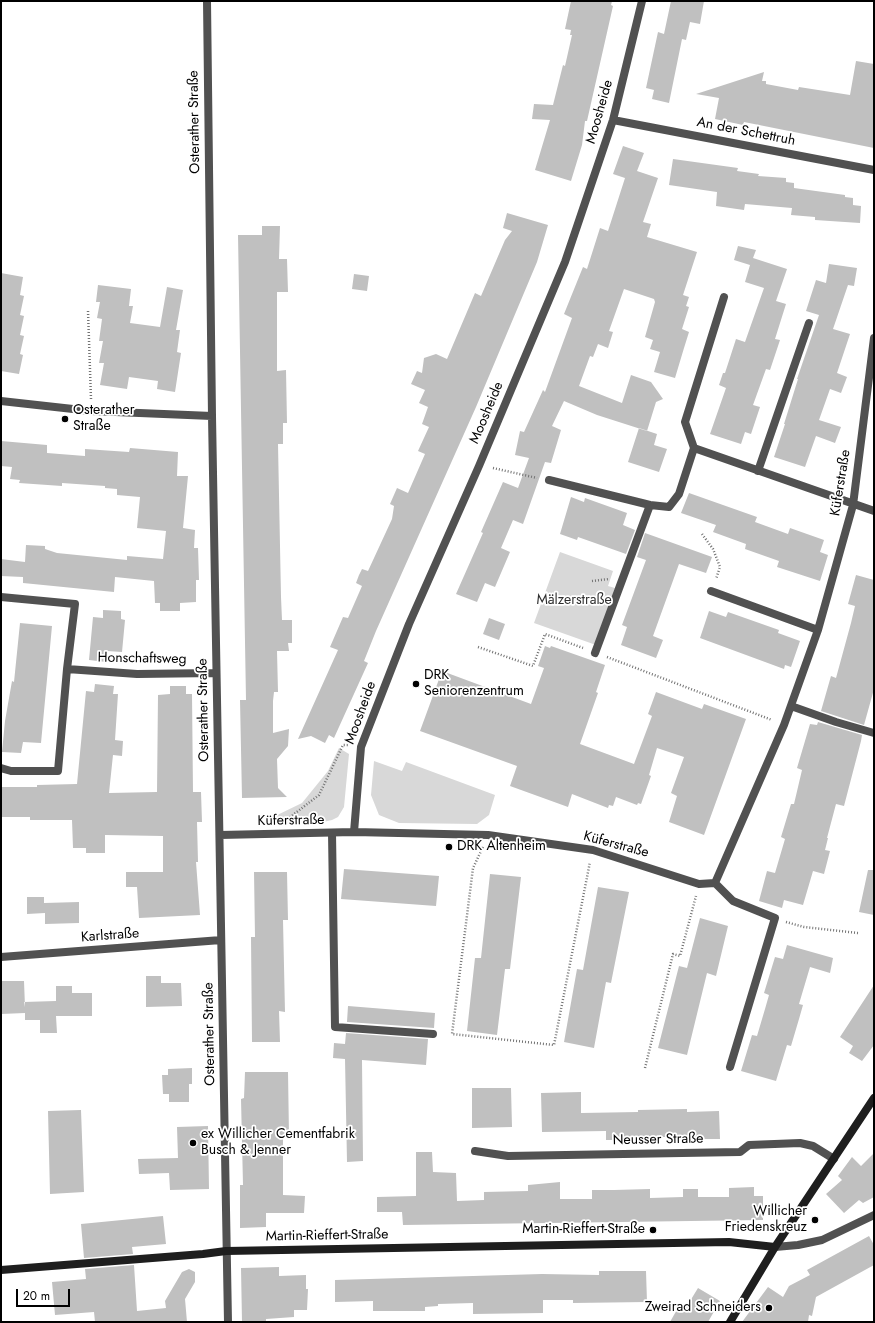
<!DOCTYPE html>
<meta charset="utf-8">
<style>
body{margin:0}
#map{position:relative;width:875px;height:1323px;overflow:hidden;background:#fff;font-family:Jost,sans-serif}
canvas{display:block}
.frame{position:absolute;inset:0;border:2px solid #000;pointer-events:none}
.scale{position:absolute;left:16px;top:1289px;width:54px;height:18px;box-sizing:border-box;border:2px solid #000;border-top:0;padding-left:5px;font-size:12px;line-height:14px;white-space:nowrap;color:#000;-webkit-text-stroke:3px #fff;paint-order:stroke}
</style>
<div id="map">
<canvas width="875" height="1323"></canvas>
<div class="frame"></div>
<div class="scale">20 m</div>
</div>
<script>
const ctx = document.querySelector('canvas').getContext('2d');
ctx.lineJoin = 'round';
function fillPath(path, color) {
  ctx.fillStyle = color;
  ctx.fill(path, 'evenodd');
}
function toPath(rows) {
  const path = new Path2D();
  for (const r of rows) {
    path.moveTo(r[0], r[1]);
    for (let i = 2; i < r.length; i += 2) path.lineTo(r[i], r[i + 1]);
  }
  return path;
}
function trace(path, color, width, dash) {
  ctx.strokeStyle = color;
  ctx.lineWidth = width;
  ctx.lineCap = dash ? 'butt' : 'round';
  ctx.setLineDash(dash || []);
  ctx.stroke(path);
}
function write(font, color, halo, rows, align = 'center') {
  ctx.font = font + ' Jost,sans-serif';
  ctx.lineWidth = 3.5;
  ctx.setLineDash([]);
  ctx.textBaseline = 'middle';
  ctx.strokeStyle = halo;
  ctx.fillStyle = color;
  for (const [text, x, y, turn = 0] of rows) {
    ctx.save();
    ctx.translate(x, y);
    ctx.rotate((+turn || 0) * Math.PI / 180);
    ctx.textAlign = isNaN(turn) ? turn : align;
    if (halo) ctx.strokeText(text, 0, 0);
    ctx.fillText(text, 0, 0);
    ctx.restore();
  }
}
const green = toPath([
 [560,552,613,571,608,586,615,588,596,645,534,623],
 [339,748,349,754,344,807,338,817,332,820,323,822,285,824,269,819,302,803,328,771],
 [374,761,402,771,406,762,495,795,489,815,477,824,399,823,379,815,371,795]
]);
const building = toPath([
 [571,1,612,1,611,5,613,6,587,121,585,121,582,145,571,181,535,170,550,120,532,119,534,104,553,105,563,65,565,66,572,35,570,35,571,30,565,29],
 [671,1,704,1,700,24,690,22,686,40,682,39,669,103,652,99,654,90,646,88,658,32,664,34],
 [856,61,874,64,874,148,744,122,743,125,715,119,719,98,696,94,764,72,762,81,766,81,766,84,798,90,799,87,850,95],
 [623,146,644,153,637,171,658,178,643,222,651,224,647,237,697,252,683,295,689,297,686,306,689,307,682,329,689,332,684,348,675,378,654,372,660,352,650,349,653,340,645,337,655,302,654,299,624,289,609,331,613,332,608,348,598,344,593,357,590,356,579,386,622,403,631,375,651,382,663,399,656,402,647,431,597,415,564,401,552,426,561,430,551,463,545,462,523,524,513,520,501,548,510,552,495,587,485,583,477,602,456,594,483,533,481,532,503,482,518,488,529,458,515,455,520,431,524,432,543,390,545,392,572,318,564,314,583,267,587,269,600,228,608,231,625,178,613,174],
 [673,159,738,168,737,171,759,174,758,176,786,178,786,182,794,183,794,188,845,195,845,197,853,198,853,205,861,206,860,223,815,220,815,217,791,215,792,208,745,204,744,210,716,206,717,192,669,185],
 [507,213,548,225,537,262,476,407,376,631,364,661,368,663,334,738,329,735,325,743,311,736,298,739,338,650,330,647,343,617,348,618,362,586,356,583,359,575,362,569,368,571,392,519,394,506,390,504,397,488,408,493,425,454,418,451,429,427,422,424,428,407,419,403,425,390,411,384,417,371,422,373,424,358,436,354,447,359,475,293,481,296,505,240,512,231,503,228],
 [262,226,280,226,279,259,287,259,288,292,277,292,277,371,286,370,287,423,283,423,283,444,278,444,281,597,282,620,292,620,292,643,288,643,289,651,277,651,278,692,274,692,273,701,273,733,289,729,288,746,277,759,278,788,287,797,242,798,240,700,246,700,238,235,262,235],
 [738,246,756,250,753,258,787,269,776,301,786,304,775,339,780,340,770,370,766,369,753,405,760,407,751,434,745,432,741,444,710,434,726,388,719,385,723,373,725,373,736,339,745,342,764,288,745,282,750,265,734,260],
 [829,264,857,268,854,286,848,285,833,329,850,334,837,373,847,377,841,393,830,389,819,420,841,427,835,443,816,436,805,467,774,457,785,424,784,424,798,379,797,379,819,315,806,311,816,280,826,283],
 [1,273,23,277,20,295,24,296,20,315,24,316,20,335,24,336,20,354,23,355,19,374,1,371],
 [354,274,369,276,367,291,352,289],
 [98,285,131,289,129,306,133,306,130,323,160,327,167,287,183,290,176,330,180,330,177,352,181,353,175,392,157,389,158,381,129,377,127,389,100,385,104,363,99,363,103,341,99,341,102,319,97,318,100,302,96,302],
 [639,428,657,434,654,445,667,449,659,472,628,462],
 [1,441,47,445,47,453,85,456,85,449,129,452,130,448,178,452,177,476,188,476,183,528,195,530,194,548,198,548,199,580,196,580,196,602,180,603,180,611,160,611,160,603,155,603,154,581,115,577,114,592,23,583,23,577,1,576,1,559,25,562,26,545,45,546,45,549,57,553,127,560,127,556,163,559,166,531,137,528,140,497,117,495,117,489,105,488,105,486,62,483,62,486,19,483,20,480,10,479,12,467,1,466],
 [689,493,757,517,755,522,788,534,790,528,824,540,820,552,828,555,820,581,777,567,779,561,745,549,746,544,713,532,716,525,681,513],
 [571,497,584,502,585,498,627,513,623,525,635,530,626,554,578,537,577,540,560,534],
 [645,533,712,557,706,573,679,564,653,636,663,640,656,658,621,645,627,627,622,625,646,560,637,557],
 [856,575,874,580,874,689,864,725,821,711,831,676,836,678,851,623,855,606,848,604],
 [103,610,121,611,121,619,125,620,122,652,107,651,106,662,89,660,93,617,103,618],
 [709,611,726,617,728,612,779,630,778,633,800,641,791,667,785,665,784,669,700,638],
 [489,618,505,624,499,640,483,634],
 [20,623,52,626,41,743,23,742,21,753,2,752,5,721,12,681,14,682],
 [545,646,550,648,551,646,605,665,596,692,598,693,580,744,634,764,652,716,648,714,656,692,702,709,704,704,746,719,704,835,669,822,677,796,671,793,684,757,657,748,649,775,651,776,641,804,638,803,637,805,616,797,613,806,609,805,608,808,572,794,568,807,510,786,517,766,420,731,442,671,531,704,544,668,538,666],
 [95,684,114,686,113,694,118,694,115,740,123,741,122,756,113,755,109,793,157,792,158,695,170,694,170,686,186,686,186,694,192,694,193,792,201,792,202,822,197,822,198,862,196,862,200,915,139,918,137,887,126,887,126,872,163,872,163,836,105,835,105,853,86,853,86,848,73,848,72,820,30,820,30,817,1,817,1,787,37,787,37,785,77,784,86,691,94,692],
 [818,722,862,735,861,741,844,806,836,804,827,838,828,838,825,850,830,851,824,874,813,871,803,905,784,900,782,908,759,901,767,871,775,873,785,839,781,837,791,804,794,804,802,770,797,768,810,724,817,725],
 [344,869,439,876,436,906,341,899],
 [868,870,874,870,874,915,859,912],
 [254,872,287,872,288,920,283,920,285,1012,279,1011,280,1042,252,1042,251,937,255,937],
 [490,874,521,877,510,969,505,969,497,1035,467,1031,475,958,481,958],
 [598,887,629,892,611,983,606,982,594,1048,564,1042,577,969,583,970],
 [27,897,44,897,44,903,79,902,79,923,45,924,45,913,27,914],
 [700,918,728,926,716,976,707,973,687,1055,658,1048,679,966,687,968],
 [787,945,833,958,830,973,810,967,799,1004,803,1005,799,1019,791,1046,787,1045,776,1081,741,1071,752,1035,757,1036,765,1009,769,995,764,993,775,957,783,959],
 [146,976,161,976,161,983,181,983,182,1006,146,1007],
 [1,981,24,981,25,1007,24,1002,56,1001,56,986,72,986,72,993,92,993,92,1016,56,1016,57,1033,40,1033,40,1020,25,1020,25,1013,1,1014],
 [874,985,874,1045,862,1061,849,1053,853,1046,840,1037],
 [348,1006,435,1013,434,1028,347,1022],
 [346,1033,428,1039,426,1065,362,1060,363,1161,347,1162,345,1059,333,1058,334,1043,345,1044],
 [192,1068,192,1084,189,1084,189,1102,169,1102,169,1094,163,1094,162,1075,168,1075,168,1069],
 [245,1072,288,1072,289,1136,283,1136,283,1195,305,1196,304,1213,266,1213,266,1227,240,1228,240,1185,243,1185,241,1099,244,1098],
 [472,1088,511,1088,512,1127,472,1128],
 [581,1092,581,1113,638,1112,638,1110,687,1109,687,1112,719,1111,720,1139,686,1139,687,1137,639,1137,639,1140,606,1140,606,1131,542,1132,541,1093],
 [81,1110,84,1192,50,1194,48,1111],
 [208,1126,209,1189,170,1190,169,1173,139,1174,138,1159,178,1158,177,1127],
 [416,1152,432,1152,433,1172,456,1173,457,1201,484,1200,484,1192,528,1191,528,1185,560,1182,560,1199,592,1199,592,1190,614,1190,650,1189,650,1198,683,1197,683,1189,698,1189,698,1197,729,1197,729,1188,754,1187,754,1196,763,1196,763,1220,403,1225,402,1212,377,1212,377,1197,416,1196],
 [874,1153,874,1197,863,1203,859,1200,844,1213,826,1194,842,1180,838,1176,852,1157,861,1166],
 [163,1216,166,1244,132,1247,133,1254,84,1258,81,1224],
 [869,1236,874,1245,874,1265,816,1297,812,1316,809,1315,808,1322,742,1322,768,1287,783,1297,789,1286,810,1275,807,1270],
 [134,1265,137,1311,166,1308,165,1301,182,1272,189,1269,195,1272,195,1282,185,1299,187,1322,95,1322,94,1312,55,1315,52,1282,86,1279,85,1269],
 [279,1267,279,1276,306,1275,306,1289,308,1289,307,1310,294,1310,294,1317,266,1319,266,1322,242,1322,241,1268],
 [599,1271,646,1271,647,1302,573,1303,573,1300,543,1300,543,1313,473,1314,473,1303,438,1304,438,1306,425,1307,425,1311,373,1311,373,1301,335,1302,335,1280,542,1274,599,1275],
 [698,1288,720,1301,708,1322,670,1322,679,1306,687,1306]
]);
const path = toPath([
 [88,311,91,399],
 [493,468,537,478],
 [702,534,713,549,720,567,716,579],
 [592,581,609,579],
 [478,647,533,666,545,634,583,648],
 [607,657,772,720],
 [285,821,319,795,343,745,348,745],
 [483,847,473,868,452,1034,554,1045,590,862],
 [786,922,804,927,858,933],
 [645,1068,673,954,680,956,696,896]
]);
const lane = toPath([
 [332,833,335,1027,433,1034]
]);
const street = toPath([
 [207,1,212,416,228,1322],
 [613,120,874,170],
 [724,297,685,422,694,448,874,511],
 [1,401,91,411,212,416],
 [758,471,809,323],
 [549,480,650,505,669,507,679,494,694,448],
 [711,591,818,630],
 [1,597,75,604,67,669,58,771,11,771,1,768],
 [595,653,650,505],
 [67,669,137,674,216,673],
 [791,706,836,722,874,733],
 [354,832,361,747,409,624,479,466,565,262,613,120,642,1],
 [220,835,354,832,488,835,593,850,699,884,715,883,784,725,818,630,853,505,874,338],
 [715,883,733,901,775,918,730,1067],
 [1,957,221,940],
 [475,1151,508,1156,740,1152,749,1145,800,1143,813,1146,834,1159],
 [775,1247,798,1245,822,1240,874,1215]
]);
const secondary = toPath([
 [1,1270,203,1254,226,1251,729,1242,775,1247],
 [730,1322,775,1247,874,1098]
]);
const markers = [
 [65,419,4,"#000"],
 [416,684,4,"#000"],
 [449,847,4,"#000"],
 [193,1143,4,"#000"],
 [815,1220,4,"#000"],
 [653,1230,4,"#000"],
 [769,1308,4,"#000"]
];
const streetNames = [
 ["Moosheide",600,112,-74],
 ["Osterather Straße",195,122,-91],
 ["An der Schettruh",746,132,11],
 ["Moosheide",487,413,-67],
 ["Küferstraße",841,483,-81],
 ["Honschaftsweg",142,659,1],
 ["Osterather Straße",204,710,-91],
 ["Moosheide",361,713,-70],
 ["Küferstraße",291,821,-1],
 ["Küferstraße",616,845,15],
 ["Karlstraße",110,936,-4],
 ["Osterather Straße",210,1034,-91],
 ["Neusser Straße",658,1140,-1],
 ["Martin-Rieffert-Straße",327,1236,-1]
];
const poiNames = [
 ["Osterather",73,411],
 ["Straße",73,427],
 ["DRK",424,676],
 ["Seniorenzentrum",424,692],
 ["DRK Altenheim",457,847],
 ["ex Willicher Cementfabrik",201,1135],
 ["Busch & Jenner",201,1151],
 ["Willicher",807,1212,"right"],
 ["Friedenskreuz",807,1228,"right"],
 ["Martin-Rieffert-Straße",645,1230,"right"],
 ["Zweirad Schneiders",761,1308,"right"]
];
const parkNames = [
 ["Mälzerstraße",574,601]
];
fillPath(green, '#d8d8d8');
fillPath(building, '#c0c0c0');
trace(path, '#737373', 2.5, [1, 2]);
trace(lane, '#515151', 8);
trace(street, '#515151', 8);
trace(secondary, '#1e1e1e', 8);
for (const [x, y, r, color] of markers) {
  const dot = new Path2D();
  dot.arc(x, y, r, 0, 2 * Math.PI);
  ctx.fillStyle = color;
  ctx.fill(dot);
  trace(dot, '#fff', 1.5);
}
write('14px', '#000', '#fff', streetNames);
write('14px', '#000', '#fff', poiNames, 'left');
write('14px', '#2f2f2f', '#fff', parkNames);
</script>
